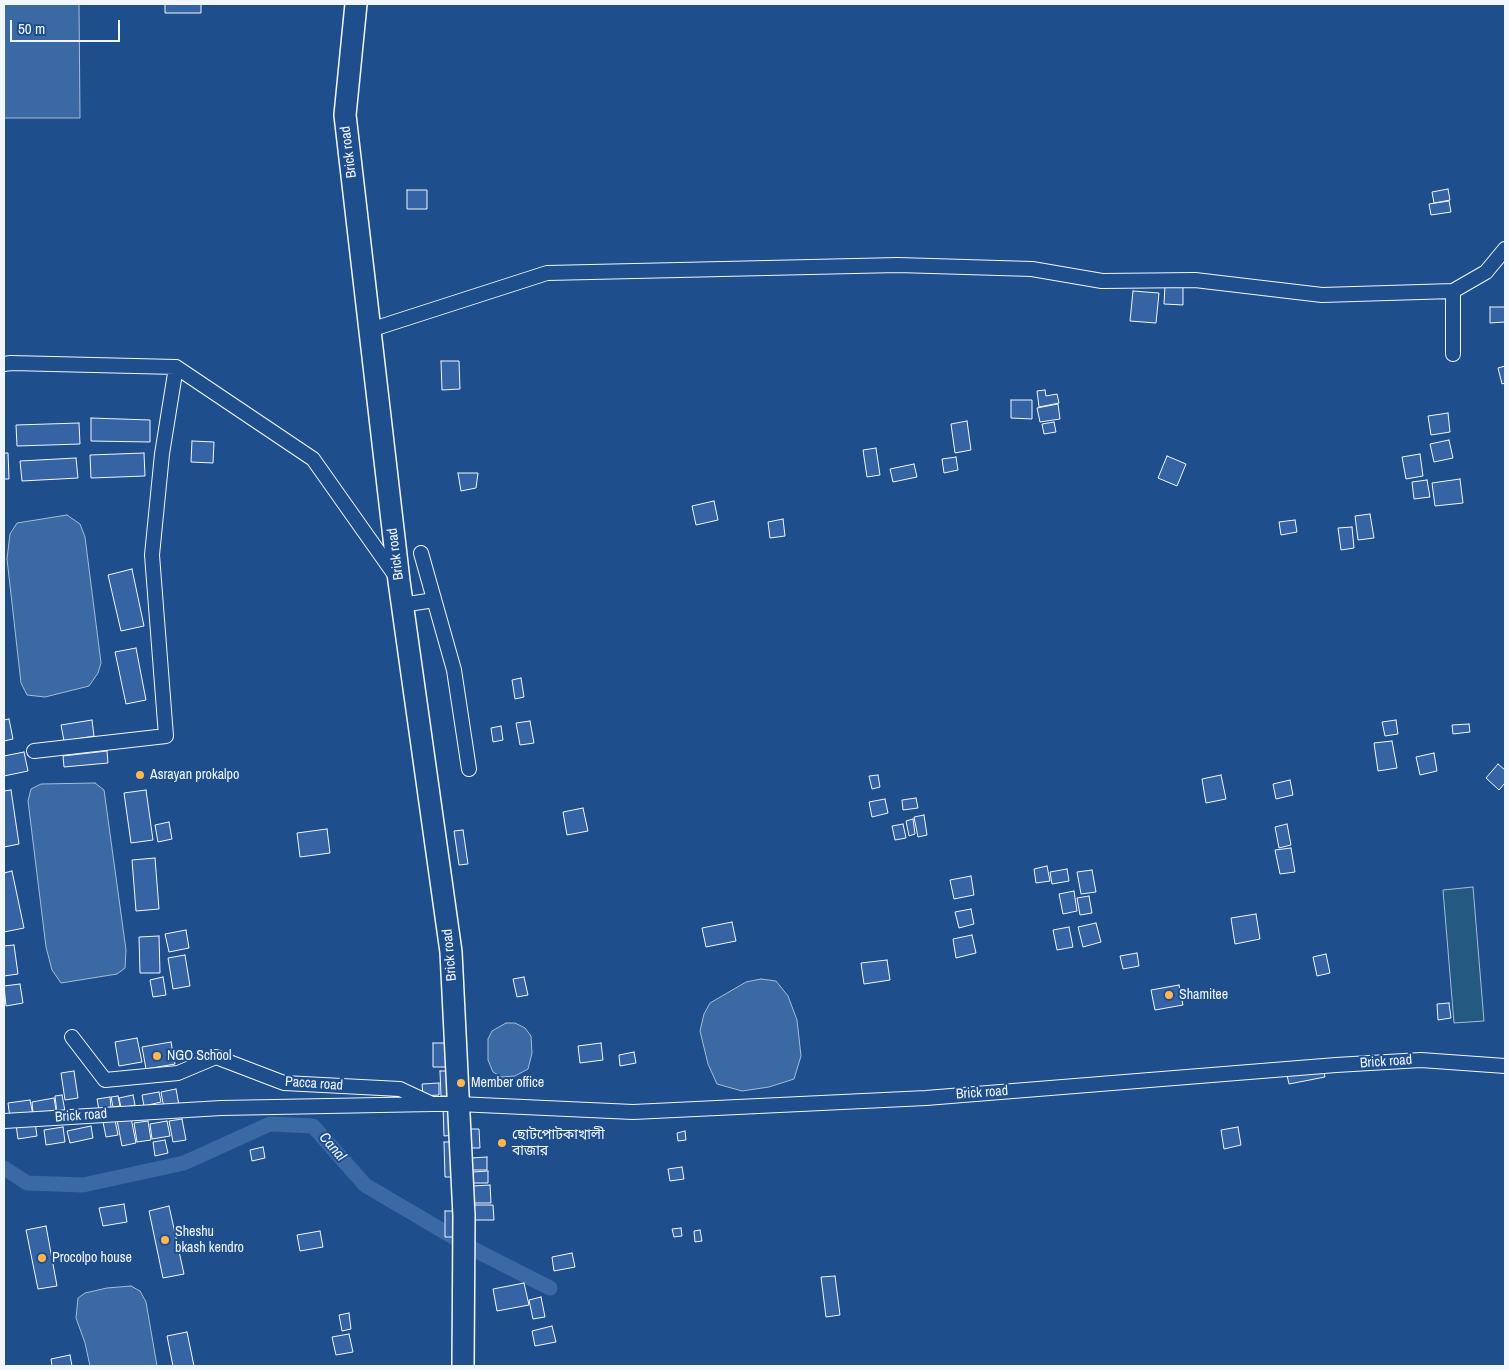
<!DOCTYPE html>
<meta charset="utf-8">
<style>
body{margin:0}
#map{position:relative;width:1509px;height:1370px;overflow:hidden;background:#1f4e8c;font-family:"Archivo Narrow",sans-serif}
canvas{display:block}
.frame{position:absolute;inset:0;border:5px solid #f2f6ff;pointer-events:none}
.scale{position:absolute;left:10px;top:20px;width:110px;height:22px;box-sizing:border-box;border:2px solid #f2f6ff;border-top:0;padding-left:6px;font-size:15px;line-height:18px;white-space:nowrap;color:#f2f6ff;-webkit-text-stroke:4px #1f4e8c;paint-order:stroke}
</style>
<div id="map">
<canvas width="1509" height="1370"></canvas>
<div class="frame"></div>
<div class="scale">50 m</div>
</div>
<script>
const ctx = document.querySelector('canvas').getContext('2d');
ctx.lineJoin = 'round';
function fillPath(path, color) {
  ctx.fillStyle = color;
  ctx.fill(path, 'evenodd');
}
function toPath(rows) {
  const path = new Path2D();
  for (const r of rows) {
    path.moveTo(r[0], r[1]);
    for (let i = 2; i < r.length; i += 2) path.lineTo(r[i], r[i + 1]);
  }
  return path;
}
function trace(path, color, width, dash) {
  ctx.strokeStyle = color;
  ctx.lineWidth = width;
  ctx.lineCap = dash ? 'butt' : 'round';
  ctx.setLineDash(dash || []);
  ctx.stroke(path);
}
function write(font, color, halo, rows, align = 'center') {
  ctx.font = font + ' "Archivo Narrow","Noto Sans Bengali",sans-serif';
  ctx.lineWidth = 4;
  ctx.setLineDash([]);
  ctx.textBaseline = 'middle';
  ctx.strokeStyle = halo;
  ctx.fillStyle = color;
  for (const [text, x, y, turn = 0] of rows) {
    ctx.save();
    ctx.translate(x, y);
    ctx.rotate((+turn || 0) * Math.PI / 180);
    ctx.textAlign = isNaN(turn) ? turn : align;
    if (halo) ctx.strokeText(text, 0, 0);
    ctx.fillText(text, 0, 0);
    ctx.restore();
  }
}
const green = toPath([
 [1473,887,1484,1021,1454,1023,1443,890,1473,887]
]);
const water = toPath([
 [4,4,79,4,80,118,4,118,4,4],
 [67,515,80,524,85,537,101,663,98,673,89,686,45,697,27,695,21,683,7,559,10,534,17,523,67,515],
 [95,783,104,790,126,950,125,968,117,974,61,983,52,970,46,947,28,801,31,789,41,784,95,783],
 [761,979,776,981,788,996,797,1020,801,1056,794,1079,769,1087,742,1091,717,1084,708,1064,700,1031,704,1014,710,1003,746,982,761,979],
 [506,1023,515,1023,525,1028,531,1036,532,1053,528,1069,515,1076,502,1077,493,1072,488,1060,488,1039,492,1031,506,1023],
 [131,1286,140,1291,146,1302,157,1366,90,1366,85,1343,76,1318,78,1298,85,1293,107,1288,131,1286]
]);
const canal = toPath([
 [4,1168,27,1183,83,1185,184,1163,270,1124,313,1126,365,1185,477,1251,550,1288]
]);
const building = toPath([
 [165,4,201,4,201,13,165,13,165,4],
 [1448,189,1450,200,1434,203,1432,192,1448,189],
 [407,190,427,190,427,209,407,209,407,190],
 [1449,201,1451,212,1431,215,1429,204,1449,201],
 [1165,285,1183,286,1183,305,1164,304,1165,285],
 [1133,291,1159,293,1156,323,1130,321,1133,291],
 [1490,307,1505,307,1505,322,1490,323,1490,307],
 [441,361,459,361,460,389,442,390,441,361],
 [1505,366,1505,383,1502,384,1498,368,1505,366],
 [1045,390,1046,396,1057,394,1059,403,1039,407,1037,391,1045,390],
 [1011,400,1032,400,1032,419,1011,418,1011,400],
 [1058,404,1060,419,1040,422,1037,408,1058,404],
 [1448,413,1450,432,1431,435,1428,416,1448,413],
 [91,418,150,420,150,442,91,441,91,418],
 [967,421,971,450,955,453,951,424,967,421],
 [1054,422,1056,432,1044,434,1042,424,1054,422],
 [79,423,80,444,17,446,16,425,79,423],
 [1449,440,1453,458,1434,462,1430,444,1449,440],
 [192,441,214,442,213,463,191,462,192,441],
 [876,448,880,475,867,477,863,450,876,448],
 [4,453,8,453,9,479,4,479,4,453],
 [144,453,145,476,91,478,90,455,144,453],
 [1420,454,1423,476,1406,479,1402,457,1420,454],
 [1167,456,1186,464,1177,486,1158,478,1167,456],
 [956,457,958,470,944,473,942,459,956,457],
 [76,458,78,478,22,481,20,461,76,458],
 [914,464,917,477,893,482,890,469,914,464],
 [458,473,478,473,476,488,461,491,458,473],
 [1460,479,1463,503,1435,506,1432,483,1460,479],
 [1427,480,1430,497,1414,499,1412,482,1427,480],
 [714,501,718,520,696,525,692,506,714,501],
 [1370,514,1374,538,1358,540,1355,516,1370,514],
 [783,519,785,536,770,538,768,522,783,519],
 [1295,520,1297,532,1281,535,1279,522,1295,520],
 [1352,527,1354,548,1341,550,1338,528,1352,527],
 [132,569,144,626,121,631,108,575,132,569],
 [136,648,146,700,126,704,115,652,136,648],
 [521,678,524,697,515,699,512,680,521,678],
 [9,719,13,739,4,741,4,720,9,719],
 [92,720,94,736,64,741,61,725,92,720],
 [1396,720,1398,734,1385,736,1382,722,1396,720],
 [530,721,534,743,520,745,516,723,530,721],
 [1469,724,1470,732,1453,734,1452,725,1469,724],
 [501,726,503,740,493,742,491,728,501,726],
 [1392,741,1397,768,1378,771,1374,743,1392,741],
 [107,751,108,763,64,767,63,756,107,751],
 [24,752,28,771,4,776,4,756,24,752],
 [1434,753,1437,771,1420,775,1416,757,1434,753],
 [1498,764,1505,770,1505,783,1499,790,1486,778,1498,764],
 [878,775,880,787,872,789,869,776,878,775],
 [1221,775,1226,799,1206,803,1202,779,1221,775],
 [1290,780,1293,795,1276,799,1273,784,1290,780],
 [11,790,19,844,4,847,4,791,11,790],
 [146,790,153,840,131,843,124,793,146,790],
 [916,798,918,808,903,810,902,800,916,798],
 [885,799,888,813,872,817,869,802,885,799],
 [583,808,588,831,567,835,563,812,583,808],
 [924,815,927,835,918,837,914,817,924,815],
 [913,819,915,834,909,836,906,821,913,819],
 [169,822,172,839,158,842,155,825,169,822],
 [903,824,906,838,895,840,892,826,903,824],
 [1287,824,1291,845,1279,848,1275,827,1287,824],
 [327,829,330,853,300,857,297,833,327,829],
 [463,830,468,864,459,865,454,831,463,830],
 [1291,848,1295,872,1280,874,1275,850,1291,848],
 [155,858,159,909,136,911,132,860,155,858],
 [1047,866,1050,881,1036,883,1034,869,1047,866],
 [1067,869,1069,881,1052,884,1050,872,1067,869],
 [1092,870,1096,892,1081,894,1077,872,1092,870],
 [12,871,24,928,4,932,4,873,12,871],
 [971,876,974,895,954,899,950,880,971,876],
 [1074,891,1077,911,1063,914,1059,894,1074,891],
 [1089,896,1092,913,1080,915,1077,898,1089,896],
 [971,909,974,924,959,928,955,912,971,909],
 [1256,914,1260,939,1235,944,1231,918,1256,914],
 [732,922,736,941,706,947,702,928,732,922],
 [1096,923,1101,942,1083,947,1078,927,1096,923],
 [1069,927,1073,947,1057,950,1053,930,1069,927],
 [186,930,189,948,169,952,165,934,186,930],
 [972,935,976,953,956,958,953,939,972,935],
 [159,936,160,973,140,973,139,937,159,936],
 [14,945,18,974,4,976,4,946,14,945],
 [1137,953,1139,966,1123,969,1120,956,1137,953],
 [1326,954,1330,973,1317,976,1313,957,1326,954],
 [185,955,190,986,173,989,168,958,185,955],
 [887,960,890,980,864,984,861,963,887,960],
 [163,977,166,995,153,997,150,980,163,977],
 [524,977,528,995,517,997,513,979,524,977],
 [20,984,23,1003,6,1006,4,986,20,984],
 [1179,985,1183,1005,1155,1010,1151,990,1179,985],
 [1449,1003,1451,1018,1438,1020,1437,1004,1449,1003],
 [137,1038,142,1062,119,1066,115,1042,137,1038],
 [171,1042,175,1064,146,1069,142,1047,171,1042],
 [433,1043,449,1043,449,1067,433,1067,433,1043],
 [601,1043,603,1060,580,1063,578,1046,601,1043],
 [634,1052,636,1063,620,1066,619,1055,634,1052],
 [1322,1063,1325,1077,1289,1084,1286,1071,1322,1063],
 [74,1071,78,1098,65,1100,61,1073,74,1071],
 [440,1071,450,1071,451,1096,441,1096,440,1071],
 [439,1083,439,1095,423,1096,422,1084,439,1083],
 [176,1089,179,1105,164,1108,161,1092,176,1089],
 [159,1092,161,1102,144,1106,142,1095,159,1092],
 [62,1095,65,1111,57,1113,55,1096,62,1095],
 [133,1095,135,1105,121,1108,119,1098,133,1095],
 [118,1096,120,1106,113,1107,111,1097,118,1096],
 [110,1097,111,1107,99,1110,97,1099,110,1097],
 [54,1098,56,1110,33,1114,32,1102,54,1098],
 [30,1100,33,1115,10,1118,8,1103,30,1100],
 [443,1106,454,1106,455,1135,444,1136,443,1106],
 [131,1118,136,1143,122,1146,117,1120,131,1118],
 [182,1119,186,1140,173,1142,169,1121,182,1119],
 [115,1120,118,1135,106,1137,103,1122,115,1120],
 [148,1121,151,1140,137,1142,134,1123,148,1121],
 [167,1121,170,1136,152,1139,150,1124,167,1121],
 [35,1122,37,1136,18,1139,16,1125,35,1122],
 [91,1126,93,1138,70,1143,67,1131,91,1126],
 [63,1127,65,1142,46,1145,44,1130,63,1127],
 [1238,1127,1241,1145,1224,1149,1221,1130,1238,1127],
 [468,1129,479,1129,480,1148,468,1148,468,1129],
 [685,1131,686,1140,678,1141,677,1133,685,1131],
 [165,1140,168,1153,155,1156,153,1142,165,1140],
 [444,1142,456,1142,456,1177,445,1177,444,1142],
 [263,1147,265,1158,252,1161,250,1150,263,1147],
 [487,1157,487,1170,472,1170,471,1158,487,1157],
 [682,1167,684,1179,670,1181,668,1169,682,1167],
 [488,1171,488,1183,473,1183,473,1172,488,1171],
 [490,1185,491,1203,473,1203,473,1186,490,1185],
 [124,1204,127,1222,103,1226,99,1208,124,1204],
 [471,1205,493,1205,494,1220,471,1220,471,1205],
 [169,1206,184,1274,163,1278,149,1211,169,1206],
 [445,1211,456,1211,457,1237,445,1237,445,1211],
 [46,1226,57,1286,38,1289,26,1230,46,1226],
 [681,1228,682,1236,674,1237,672,1229,681,1228],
 [700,1230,702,1241,695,1242,694,1231,700,1230],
 [320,1231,323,1247,300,1251,297,1235,320,1231],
 [572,1253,575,1267,554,1271,552,1257,572,1253],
 [835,1276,840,1315,826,1317,821,1277,835,1276],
 [524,1283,529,1305,497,1311,493,1289,524,1283],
 [541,1297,545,1317,533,1319,529,1300,541,1297],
 [349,1313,351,1329,342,1331,339,1315,349,1313],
 [552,1326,556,1342,535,1346,532,1331,552,1326],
 [187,1332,194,1366,173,1366,167,1336,187,1332],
 [349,1334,353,1352,336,1355,332,1337,349,1334],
 [70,1355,72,1366,52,1366,51,1359,70,1355]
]);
const minor = toPath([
 [370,330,547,273,898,265,1032,269,1102,281,1195,280,1322,295,1453,291,1486,272,1505,249],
 [1453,354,1453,291],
 [4,364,11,363,176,367,313,459,397,578],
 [421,553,454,670,469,769],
 [402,605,434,600],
 [34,751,166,736,152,555,162,454,176,367],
 [72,1037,105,1080,178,1073,216,1057,284,1083,400,1089,430,1103],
 [4,1121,221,1108,433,1104,458,1104,633,1112,926,1098,1336,1065,1421,1060,1505,1066]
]);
const primary = toPath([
 [356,4,345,115,399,581,451,952,464,1216,463,1366]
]);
const markers = [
 [140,775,5,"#ffb74d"],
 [1169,995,5,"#ffb74d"],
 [157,1056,5,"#ffb74d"],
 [461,1083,5,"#ffb74d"],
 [502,1143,5,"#ffb74d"],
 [165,1240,5,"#ffb74d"],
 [42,1258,5,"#ffb74d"]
];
const streetNames = [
 ["Brick road",349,152,-97],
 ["Brick road",396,554,-97],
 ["Brick road",450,955,-95],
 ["Brick road",1386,1062,-4],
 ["Pacca road",314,1084,4],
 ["Brick road",982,1093,-4],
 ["Brick road",81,1116,-4]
];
const poiNames = [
 ["Asrayan prokalpo",150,775],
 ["Shamitee",1179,995],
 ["NGO School",167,1056],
 ["Member office",471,1083],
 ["ছোটপোটকাখালী",512,1135],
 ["বাজার",512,1151],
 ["Sheshu",175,1232],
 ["bkash kendro",175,1248],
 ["Procolpo house",52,1258]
];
const waterNames = [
 ["Canal",332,1147,49]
];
fillPath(green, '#245a82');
trace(green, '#a8bbd7', 1);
fillPath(water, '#3b69a3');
trace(water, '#a8bbd7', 1);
trace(canal, '#3b69a3', 15);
fillPath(building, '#3563a3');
trace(building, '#f2f6ff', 1);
trace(minor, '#f2f6ff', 16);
trace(primary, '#f2f6ff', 24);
trace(minor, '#1f4e8c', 14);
trace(primary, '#1f4e8c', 21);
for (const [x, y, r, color] of markers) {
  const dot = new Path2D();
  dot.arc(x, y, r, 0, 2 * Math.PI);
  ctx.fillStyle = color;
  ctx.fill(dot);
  trace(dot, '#1f4e8c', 2);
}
write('14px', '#f2f6ff', '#1f4e8c', streetNames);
write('14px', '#f2f6ff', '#1f4e8c', poiNames, 'left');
write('italic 15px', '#f2f6ff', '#1f4e8c', waterNames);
</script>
